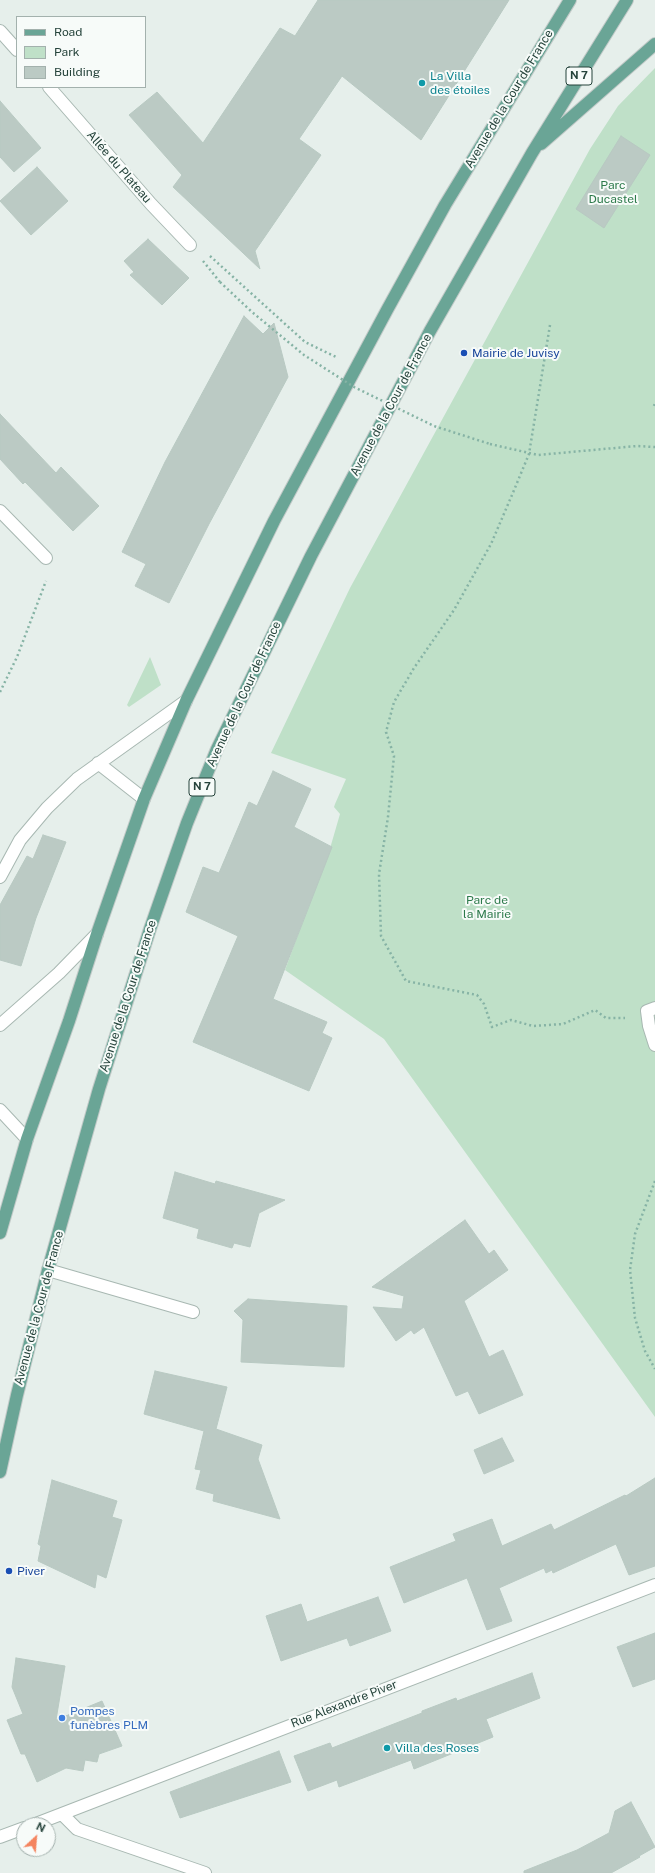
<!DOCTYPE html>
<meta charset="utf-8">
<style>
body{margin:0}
#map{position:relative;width:655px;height:1873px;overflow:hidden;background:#e6efeb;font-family:"Public Sans",sans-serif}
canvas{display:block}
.legend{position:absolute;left:16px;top:16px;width:130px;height:72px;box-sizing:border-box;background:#f7fbf9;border:1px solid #a3b1ad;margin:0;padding:5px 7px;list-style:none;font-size:12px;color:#24423a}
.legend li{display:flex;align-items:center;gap:8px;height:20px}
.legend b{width:20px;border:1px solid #a3b1ad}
.north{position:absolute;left:16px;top:1817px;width:40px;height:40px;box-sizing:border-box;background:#f7fbf9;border:1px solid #a3b1ad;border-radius:50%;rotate:26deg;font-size:11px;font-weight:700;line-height:16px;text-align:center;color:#24423a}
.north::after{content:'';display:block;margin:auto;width:14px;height:18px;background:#f4845f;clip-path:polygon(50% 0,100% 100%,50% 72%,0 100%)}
</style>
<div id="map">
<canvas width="655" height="1873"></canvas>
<ul class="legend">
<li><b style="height:5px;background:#6aa596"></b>Road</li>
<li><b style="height:11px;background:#bfe0c8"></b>Park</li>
<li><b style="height:11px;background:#bbcac4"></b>Building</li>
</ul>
<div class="north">N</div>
</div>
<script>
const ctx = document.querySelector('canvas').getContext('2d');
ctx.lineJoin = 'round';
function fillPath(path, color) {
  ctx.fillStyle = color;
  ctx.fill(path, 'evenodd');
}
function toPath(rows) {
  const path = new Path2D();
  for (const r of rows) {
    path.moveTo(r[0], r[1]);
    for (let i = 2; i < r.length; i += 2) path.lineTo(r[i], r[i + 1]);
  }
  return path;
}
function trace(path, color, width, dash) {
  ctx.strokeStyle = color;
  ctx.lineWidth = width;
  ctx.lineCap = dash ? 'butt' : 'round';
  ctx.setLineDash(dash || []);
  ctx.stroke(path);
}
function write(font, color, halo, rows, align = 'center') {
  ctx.font = font + ' "Public Sans",sans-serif';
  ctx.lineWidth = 4;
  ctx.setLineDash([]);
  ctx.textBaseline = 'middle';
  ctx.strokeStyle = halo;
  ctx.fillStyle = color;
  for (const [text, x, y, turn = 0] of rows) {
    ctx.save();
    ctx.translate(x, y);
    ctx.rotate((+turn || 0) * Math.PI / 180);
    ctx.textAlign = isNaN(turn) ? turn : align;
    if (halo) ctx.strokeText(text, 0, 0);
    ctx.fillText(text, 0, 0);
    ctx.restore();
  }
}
const green = toPath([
 [655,68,655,1417,384,1039,285,970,331,845,340,814,334,807,335,804,346,779,271,753,350,588,590,149,618,106],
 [150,657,161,685,129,707,127,705]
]);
const building = toPath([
 [318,0,509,0,421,140,342,76,299,139,321,155,255,251,260,269,173,187,182,175,129,115,157,92,203,143,280,28,295,36,318,0],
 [0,101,41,148,14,172,0,157,0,101],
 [621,136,650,155,604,228,576,209,621,136],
 [37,167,68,201,31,235,0,201,37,167],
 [148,239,189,278,162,305,130,275,134,272,124,261,148,239],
 [244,316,263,334,274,323,288,377,209,524,169,603,135,586,146,564,122,552,165,462,244,316],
 [0,414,56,473,61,467,99,506,73,531,25,482,23,484,0,459,0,414],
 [273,771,311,789,294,827,332,847,273,999,327,1022,322,1033,332,1038,309,1091,193,1042,238,936,186,912,203,867,219,873,249,802,257,806,273,771],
 [43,835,66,842,36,918,21,966,0,960,0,905,27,856,33,859,43,835],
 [175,1172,215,1184,216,1181,285,1200,259,1213,250,1247,234,1243,232,1248,197,1238,199,1229,163,1218,175,1172],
 [465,1220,489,1254,494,1250,508,1270,464,1301,489,1357,503,1350,523,1395,479,1414,468,1391,456,1396,424,1327,414,1334,411,1330,396,1341,373,1307,402,1309,404,1296,372,1287,465,1220],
 [248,1299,347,1306,344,1367,241,1362,243,1320,234,1311,248,1299],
 [155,1371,227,1387,216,1429,262,1445,258,1459,280,1519,213,1501,214,1494,196,1489,201,1470,195,1469,204,1431,144,1414,155,1371],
 [502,1438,514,1461,484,1474,474,1450,502,1438],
 [655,1478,655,1566,629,1575,616,1544,553,1573,552,1570,546,1573,544,1568,499,1588,512,1621,487,1630,467,1578,404,1603,390,1567,456,1541,453,1534,492,1519,502,1546,551,1524,554,1530,625,1495,626,1496,655,1478],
 [52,1480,117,1501,112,1517,122,1520,106,1578,97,1574,95,1588,38,1561,41,1546,38,1544,52,1480],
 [378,1597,391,1631,350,1646,347,1638,281,1661,266,1616,301,1604,307,1622,378,1597],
 [655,1633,655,1679,633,1687,617,1647,655,1633],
 [16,1658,65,1666,56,1720,102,1701,122,1746,99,1754,97,1762,85,1760,83,1771,66,1768,37,1782,25,1754,21,1754,7,1720,23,1714,12,1687,16,1658],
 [532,1673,540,1698,486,1719,493,1737,414,1769,411,1760,339,1787,337,1780,308,1791,294,1756,330,1743,332,1748,422,1713,422,1711,456,1698,457,1701,532,1673],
 [279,1751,291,1782,180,1818,170,1792,279,1751],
 [631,1802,655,1847,639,1856,640,1857,611,1873,524,1873,524,1871,577,1850,609,1833,615,1811,631,1802]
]);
const path = toPath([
 [210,256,305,342,336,357],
 [203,261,220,282],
 [550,325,529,454,512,495,491,544,454,610,414,668,394,702,386,732,394,756,388,817,379,874,381,936,406,981,477,995,484,1004,492,1027,511,1020,533,1026,563,1024,595,1010,606,1018,625,1018],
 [654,406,655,403],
 [490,444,538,455,637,446,655,447],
 [0,692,17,657,46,581],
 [655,1181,635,1234,630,1270,635,1318,645,1351,655,1369]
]);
const minor = toPath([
 [0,31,17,50],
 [49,87,151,204,190,245],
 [0,511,46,558],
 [98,763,144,799],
 [0,877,20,840,47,808,77,779,186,701],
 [655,1008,647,1011,649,1026,655,1045],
 [0,1025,59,973,97,934],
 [0,1110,27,1139],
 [48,1270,193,1312],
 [62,1814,77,1829,205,1873],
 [33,1825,655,1585],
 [0,1837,24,1828]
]);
const major = toPath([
 [541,144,655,44],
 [0,1233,27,1139,69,1021,97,934,144,799,186,701,274,521,387,310,445,205,570,0],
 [0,1472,17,1395,48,1270,99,1089,150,929,187,823,217,749,311,556,430,331,532,153,627,0]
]);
const pathBridge = toPath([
 [220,282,252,312,304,355,354,387,434,426,490,444]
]);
const markers = [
 [422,83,4,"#0f9aa8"],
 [464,353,4,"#1a4fb4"],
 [9,1571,4,"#1a4fb4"],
 [62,1718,4,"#3f7fe0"],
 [387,1748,4,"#0f9aa8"]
];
const shields = [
 [579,76,26],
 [202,787,26]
];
const shieldNames = [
 ["N 7",579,76],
 ["N 7",202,787]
];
const cultureNames = [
 ["La Villa",430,76],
 ["des étoiles",430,90],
 ["Villa des Roses",395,1748]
];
const streetNames = [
 ["Avenue de la Cour de France",509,99,-59],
 ["Allée du Plateau",119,167,49],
 ["Avenue de la Cour de France",391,405,-62],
 ["Avenue de la Cour de France",244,694,-65],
 ["Avenue de la Cour de France",128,996,-72],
 ["Avenue de la Cour de France",39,1308,-75],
 ["Rue Alexandre Piver",344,1704,-21]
];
const parkNames = [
 ["Parc",613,185],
 ["Ducastel",613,199],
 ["Parc de",487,900],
 ["la Mairie",487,914]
];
const transitNames = [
 ["Mairie de Juvisy",472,353],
 ["Piver",17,1571]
];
const shopNames = [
 ["Pompes",70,1711],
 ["funèbres PLM",70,1725]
];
fillPath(green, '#bfe0c8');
fillPath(building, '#bbcac4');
trace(building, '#b8c9c2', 1);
trace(minor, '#a8b8b2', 14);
trace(major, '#c2cac8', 14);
trace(path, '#86b3a5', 2.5, [2, 3]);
trace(minor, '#fff', 12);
trace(major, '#6aa596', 12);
trace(pathBridge, '#86b3a5', 2.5, [2, 3]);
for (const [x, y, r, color] of markers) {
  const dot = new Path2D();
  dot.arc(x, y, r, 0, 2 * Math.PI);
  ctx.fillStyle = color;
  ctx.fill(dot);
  trace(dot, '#f7fbf9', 1.5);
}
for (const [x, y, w] of shields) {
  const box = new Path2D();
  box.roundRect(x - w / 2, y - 9, w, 18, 3);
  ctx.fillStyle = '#f7fbf9';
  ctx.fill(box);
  trace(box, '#24423a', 1);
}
write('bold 11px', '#24423a', null, shieldNames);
write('12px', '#0d838f', '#f7fbf9', cultureNames, 'left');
write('12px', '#24423a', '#f7fbf9', streetNames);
write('12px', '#2d7a4b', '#f7fbf9', parkNames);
write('12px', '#164399', '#f7fbf9', transitNames, 'left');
write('12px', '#366cbe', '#f7fbf9', shopNames, 'left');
</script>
